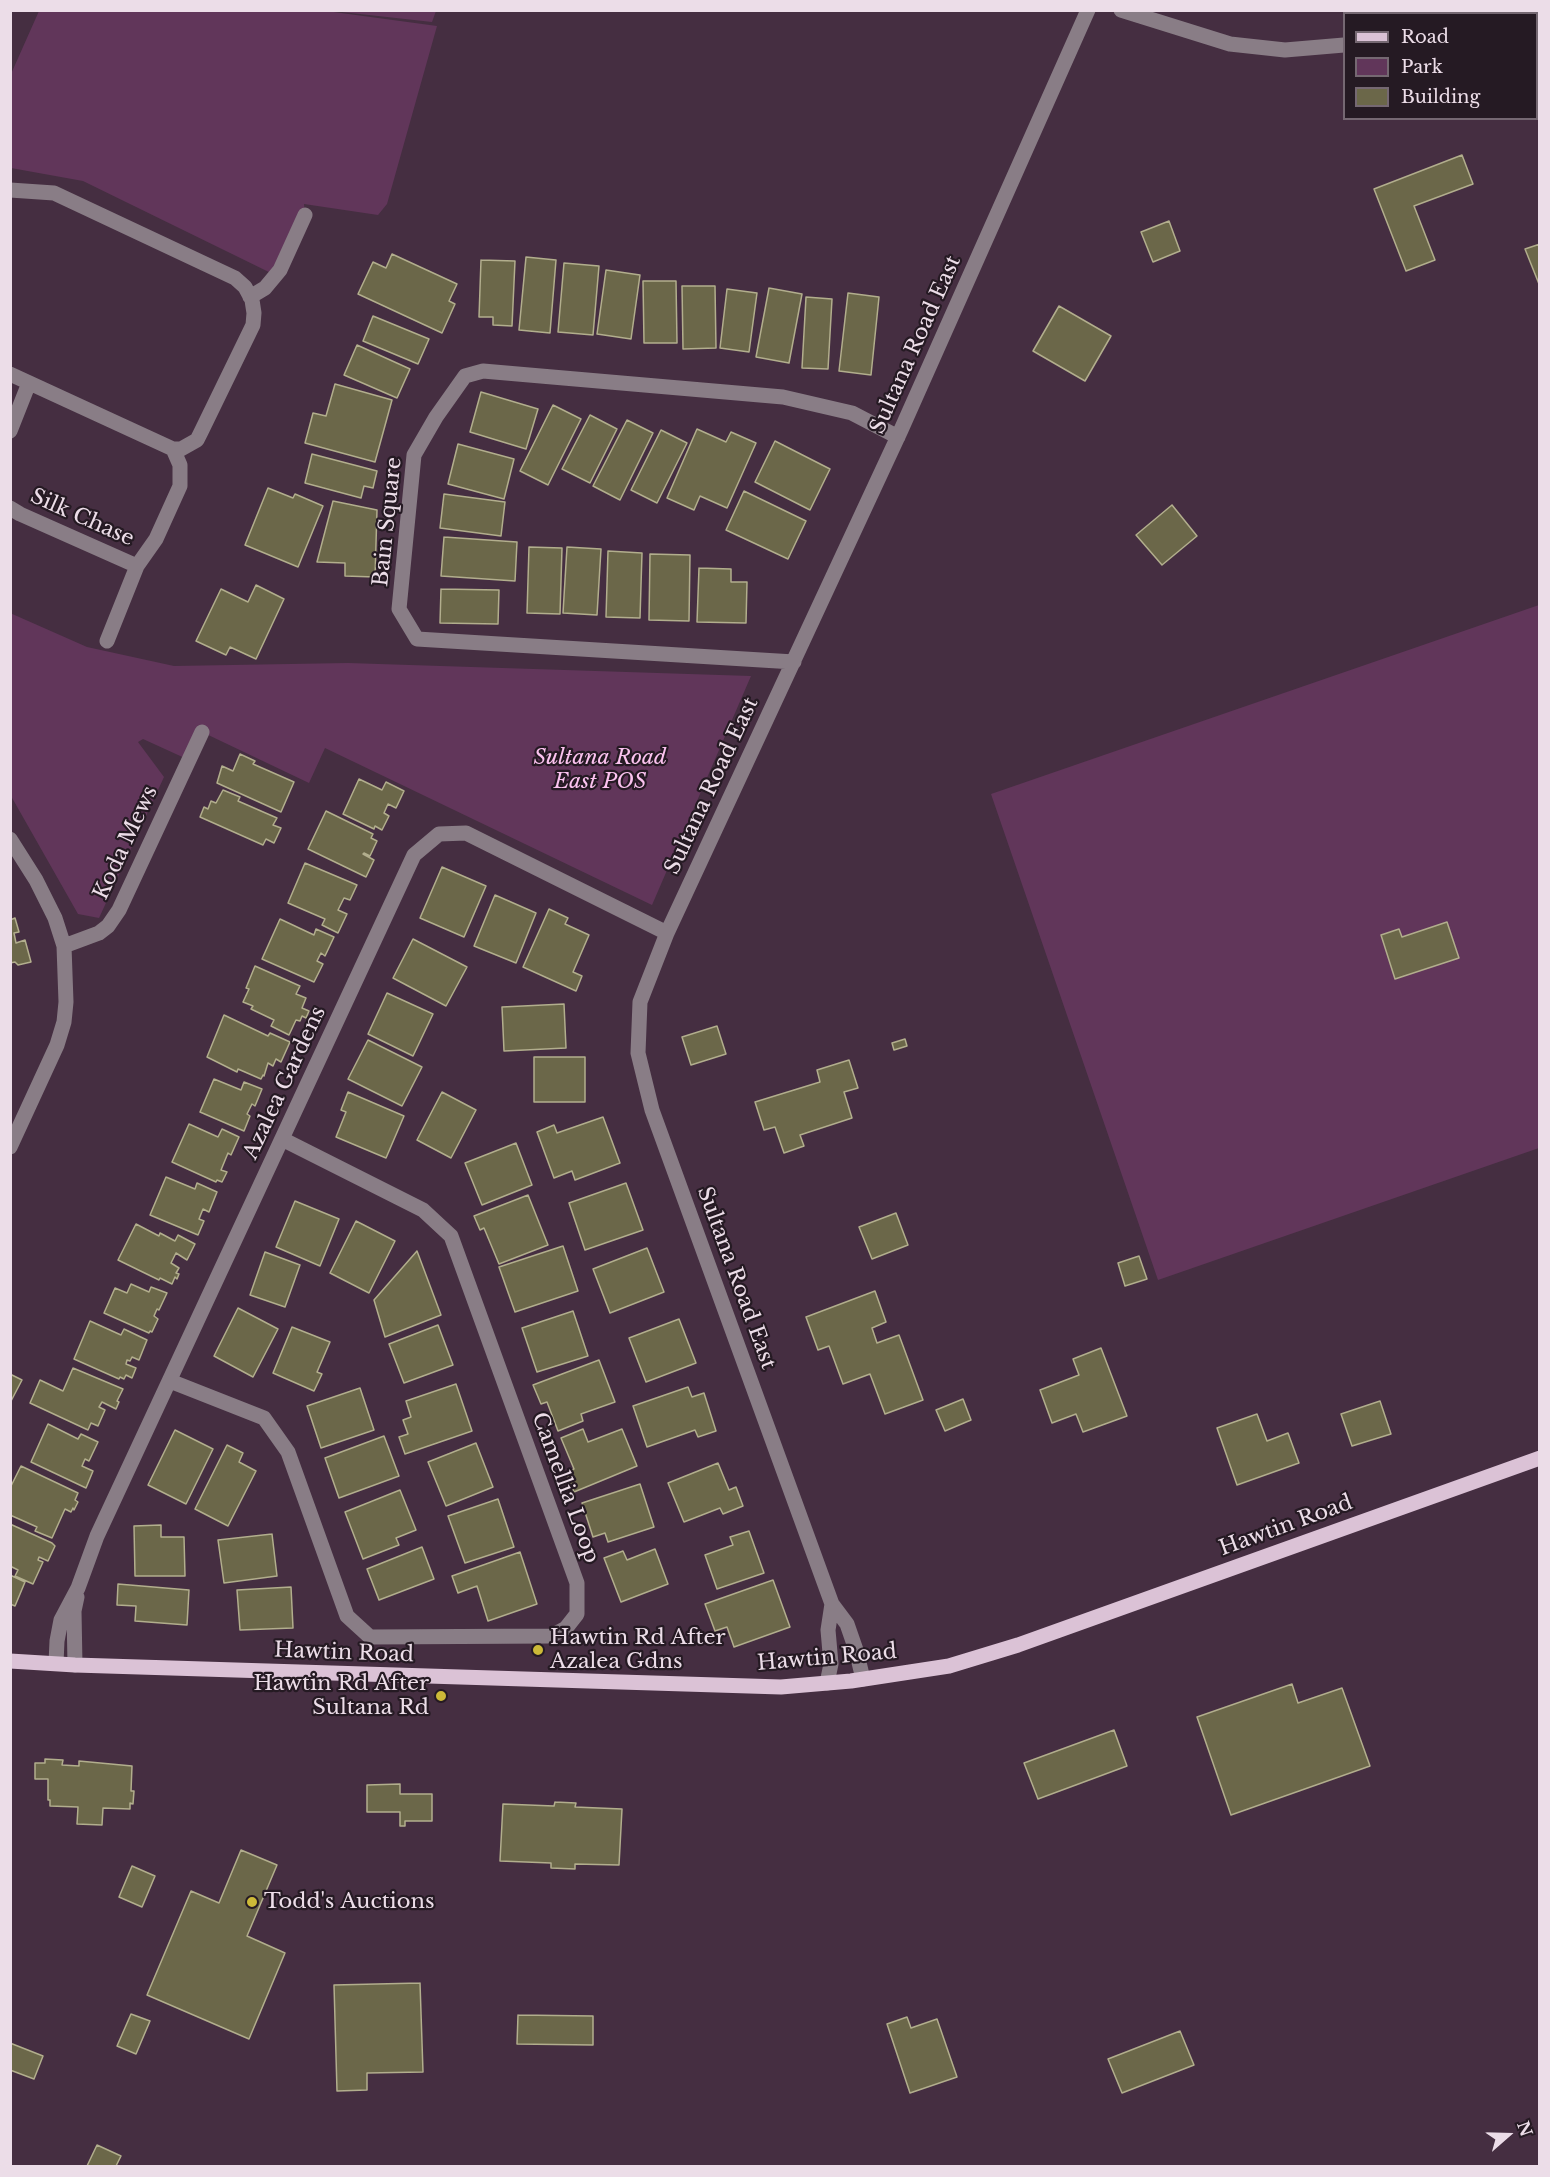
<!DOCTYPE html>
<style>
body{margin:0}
#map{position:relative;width:1550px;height:2177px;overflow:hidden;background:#452e41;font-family:"Libre Baskerville",serif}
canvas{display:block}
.frame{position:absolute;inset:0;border:12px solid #ecdde8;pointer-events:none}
.legend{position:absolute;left:1343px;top:12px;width:195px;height:108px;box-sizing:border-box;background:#251a23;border:2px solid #756872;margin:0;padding:8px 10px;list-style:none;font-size:18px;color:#ecdde8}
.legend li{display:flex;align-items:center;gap:12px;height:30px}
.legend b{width:30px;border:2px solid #756872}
.north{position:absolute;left:1478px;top:2105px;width:60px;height:60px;-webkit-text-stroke:4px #251a23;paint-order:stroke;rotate:70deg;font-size:16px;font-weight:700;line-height:24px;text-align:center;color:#ecdde8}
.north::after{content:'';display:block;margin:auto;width:21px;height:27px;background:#ecdde8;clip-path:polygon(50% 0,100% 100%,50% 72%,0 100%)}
</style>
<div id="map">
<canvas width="1550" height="2177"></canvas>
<div class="frame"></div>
<ul class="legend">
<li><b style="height:8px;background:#dbc2d6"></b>Road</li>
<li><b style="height:16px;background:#61365a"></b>Park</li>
<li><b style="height:16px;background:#6b6749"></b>Building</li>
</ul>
<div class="north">N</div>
</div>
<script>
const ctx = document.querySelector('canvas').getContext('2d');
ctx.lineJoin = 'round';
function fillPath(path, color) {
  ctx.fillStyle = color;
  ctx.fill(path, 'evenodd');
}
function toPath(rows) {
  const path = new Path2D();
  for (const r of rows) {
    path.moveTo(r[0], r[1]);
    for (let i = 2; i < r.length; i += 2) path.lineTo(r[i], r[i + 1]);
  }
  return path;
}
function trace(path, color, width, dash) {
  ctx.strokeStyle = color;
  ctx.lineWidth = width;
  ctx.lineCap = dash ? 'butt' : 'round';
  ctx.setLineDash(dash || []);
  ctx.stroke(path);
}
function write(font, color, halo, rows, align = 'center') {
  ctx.font = font + ' "Libre Baskerville",serif';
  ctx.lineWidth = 4.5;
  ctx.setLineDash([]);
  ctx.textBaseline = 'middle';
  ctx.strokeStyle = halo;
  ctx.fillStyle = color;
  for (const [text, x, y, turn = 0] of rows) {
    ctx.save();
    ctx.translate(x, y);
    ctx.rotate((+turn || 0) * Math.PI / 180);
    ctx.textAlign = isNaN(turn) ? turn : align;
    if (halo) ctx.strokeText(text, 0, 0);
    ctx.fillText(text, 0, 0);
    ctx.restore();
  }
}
const green = toPath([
 [319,10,437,26,387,204,378,215,304,204,305,215,275,275,83,181,11,168,11,74,39,11],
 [333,11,436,11,432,22],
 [1539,605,1539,1148,1158,1280,991,794],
 [10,613,87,647,174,666,348,663,751,676,652,905,325,748,309,783,202,732,189,760,143,739,138,742,164,777,99,918,78,914,11,796]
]);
const building = toPath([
 [1462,155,1473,184,1414,206,1435,260,1406,271,1374,189,1462,155],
 [1169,221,1180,251,1153,262,1141,232,1169,221],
 [1540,244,1540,283,1539,284,1525,249,1540,244],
 [392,254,457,284,449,301,455,304,442,333,358,294,373,262,386,268,392,254],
 [526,257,556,260,550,333,519,330,526,257],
 [481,260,515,261,512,326,493,325,493,317,479,317,481,260],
 [564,263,599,266,593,335,558,332,564,263],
 [606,270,640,275,631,339,597,334,606,270],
 [643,281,676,281,677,343,644,343,643,281],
 [682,286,715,286,716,348,683,349,682,286],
 [769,288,802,294,789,363,756,357,769,288],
 [727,289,757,293,749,352,720,348,727,289],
 [848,293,879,297,871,375,839,371,848,293],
 [806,297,832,299,828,369,802,368,806,297],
 [1059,306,1111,336,1085,381,1033,351,1059,306],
 [373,316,429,339,418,364,363,341,373,316],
 [357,345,410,369,397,398,344,375,357,345],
 [335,384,392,400,375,462,305,443,313,413,326,416,335,384],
 [481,392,538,409,526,449,470,432,481,392],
 [553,405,581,419,548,485,520,471,553,405],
 [590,415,617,429,590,483,562,469,590,415],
 [627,420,653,433,620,500,593,486,627,420],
 [697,429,726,442,731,432,756,443,727,508,700,496,694,510,667,498,697,429],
 [661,430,687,443,657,503,631,490,661,430],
 [775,441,830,469,810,510,755,482,775,441],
 [458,444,514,459,504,499,448,484,458,444],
 [312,454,377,471,373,488,364,486,361,498,305,483,312,454],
 [268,488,293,498,295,494,323,506,298,567,245,545,268,488],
 [744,491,806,521,788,559,726,530,744,491],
 [444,494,505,502,501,536,440,528,444,494],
 [333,501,377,510,375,577,345,576,345,563,317,562,333,501],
 [1172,505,1197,536,1162,565,1136,535,1172,505],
 [444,537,517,542,515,581,441,576,444,537],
 [529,547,562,548,560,614,527,613,529,547],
 [567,547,601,549,597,615,563,613,567,547],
 [608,551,642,553,640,618,606,617,608,551],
 [650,554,690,555,689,621,649,620,650,554],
 [699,568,731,569,731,582,747,582,746,623,697,622,699,568],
 [256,585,284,599,256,659,230,647,226,655,196,641,221,589,248,602,256,585],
 [441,589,499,590,498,624,440,623,441,589],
 [240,754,255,761,253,764,294,782,281,812,217,783,222,766,233,771,240,754],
 [359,779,382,790,386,782,404,791,396,808,388,804,384,813,389,816,382,830,375,826,374,829,343,814,359,779],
 [223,790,240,797,238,801,277,818,273,825,281,828,274,843,266,839,263,845,200,817,204,807,208,809,211,801,216,803,223,790],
 [326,811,373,834,371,838,377,841,370,856,364,853,363,854,374,860,366,877,308,849,326,811],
 [305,863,357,885,350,900,344,898,338,910,347,914,338,933,322,925,325,919,288,903,305,863],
 [442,867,486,886,464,937,420,918,442,867],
 [495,895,536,913,516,963,474,946,495,895],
 [549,909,568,918,565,924,589,935,573,972,582,976,576,991,523,967,549,909],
 [15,918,19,932,14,933,16,943,25,940,31,962,18,965,15,962,10,963,10,920,15,918],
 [280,919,314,935,316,929,334,937,325,956,321,953,317,961,323,964,314,982,262,959,280,919],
 [1447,922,1459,958,1395,979,1381,935,1399,929,1402,937,1447,922],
 [413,939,467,967,446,1006,393,978,413,939],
 [255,966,300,986,296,994,306,998,302,1008,309,1011,306,1018,302,1016,300,1021,296,1020,289,1035,271,1026,274,1020,251,1009,253,1006,243,1002,249,989,246,988,255,966],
 [387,993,433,1014,413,1056,368,1034,387,993],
 [564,1004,566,1048,504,1051,502,1007,564,1004],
 [224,1015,268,1036,270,1033,290,1042,281,1062,276,1059,273,1066,268,1063,264,1076,263,1075,261,1079,238,1069,237,1072,207,1057,224,1015],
 [717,1026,726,1054,691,1065,682,1037,717,1026],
 [905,1039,907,1046,894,1050,892,1043,905,1039],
 [368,1040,422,1067,402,1106,348,1079,368,1040],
 [534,1057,585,1057,585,1102,534,1102,534,1057],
 [849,1060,858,1088,844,1092,852,1118,800,1135,804,1146,784,1153,775,1127,764,1130,755,1102,820,1082,817,1070,849,1060],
 [214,1079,241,1090,244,1082,262,1089,255,1106,252,1104,247,1114,250,1116,244,1131,200,1112,214,1079],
 [348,1092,404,1116,386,1158,336,1137,346,1112,341,1110,348,1092],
 [442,1092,476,1110,451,1158,417,1140,442,1092],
 [603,1117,620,1163,575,1180,572,1171,554,1178,537,1132,554,1125,557,1133,603,1117],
 [189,1124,218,1137,222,1129,239,1137,231,1155,228,1153,221,1170,227,1172,222,1182,217,1180,216,1182,172,1162,189,1124],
 [516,1143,532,1185,482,1205,465,1163,516,1143],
 [166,1177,195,1189,197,1183,217,1192,209,1212,203,1209,199,1219,204,1221,198,1235,150,1215,166,1177],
 [626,1183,643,1230,585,1250,569,1203,626,1183],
 [528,1195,548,1245,499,1264,484,1228,480,1230,474,1216,528,1195],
 [295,1201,339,1219,320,1266,276,1247,295,1201],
 [896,1213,908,1245,872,1259,859,1227,896,1213],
 [356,1221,395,1241,369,1293,330,1273,356,1221],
 [136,1224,159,1236,160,1233,175,1241,178,1235,195,1244,187,1260,176,1253,171,1263,179,1268,176,1273,179,1274,177,1279,175,1277,172,1284,160,1278,159,1280,118,1260,136,1224],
 [563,1246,578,1291,515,1312,499,1267,563,1246],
 [647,1248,664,1292,610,1313,593,1269,647,1248],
 [417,1251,441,1315,385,1337,374,1300,417,1251],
 [265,1252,300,1265,285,1307,250,1295,265,1252],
 [1139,1256,1147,1279,1125,1286,1118,1263,1139,1256],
 [131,1284,149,1292,151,1287,167,1293,159,1310,157,1309,154,1316,158,1319,152,1332,150,1331,149,1333,104,1313,115,1288,127,1293,131,1284],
 [875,1291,886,1322,872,1328,877,1343,899,1335,923,1400,885,1414,870,1374,843,1384,829,1346,818,1350,806,1317,875,1291],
 [238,1308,278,1329,253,1377,214,1356,238,1308],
 [573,1311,588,1356,537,1372,522,1328,573,1311],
 [679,1319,696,1363,646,1382,629,1338,679,1319],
 [90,1321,121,1335,124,1329,147,1340,139,1360,132,1357,130,1361,127,1360,126,1364,136,1368,132,1378,126,1375,124,1379,120,1377,119,1379,74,1359,90,1321],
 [438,1325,453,1365,404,1383,389,1344,438,1325],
 [292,1327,330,1342,317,1372,322,1374,314,1391,273,1373,292,1327],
 [1101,1348,1127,1416,1083,1432,1076,1414,1052,1423,1040,1390,1079,1375,1073,1359,1101,1348],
 [599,1360,615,1402,581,1414,583,1421,558,1431,547,1402,541,1404,533,1385,599,1360],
 [73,1368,123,1389,117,1401,119,1402,116,1409,102,1402,99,1407,105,1410,98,1426,91,1423,88,1430,30,1403,40,1380,63,1391,73,1368],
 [10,1374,22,1380,10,1403,10,1374],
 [456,1384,472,1431,405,1454,399,1437,408,1434,403,1420,411,1417,406,1401,456,1384],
 [688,1387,692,1397,704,1393,716,1431,698,1437,695,1430,647,1447,633,1406,688,1387],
 [360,1388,374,1430,321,1448,307,1406,360,1388],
 [963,1399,971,1420,945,1431,936,1410,963,1399],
 [1380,1401,1391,1434,1352,1446,1341,1414,1380,1401],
 [1257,1414,1267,1441,1288,1433,1299,1463,1237,1485,1217,1428,1257,1414],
 [48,1424,78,1439,81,1434,98,1442,89,1461,85,1459,82,1466,93,1471,86,1488,31,1462,48,1424],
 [583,1429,588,1442,622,1429,637,1466,574,1492,566,1472,574,1469,561,1438,583,1429],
 [175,1430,213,1449,186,1504,148,1485,175,1430],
 [384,1436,399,1476,339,1498,325,1458,384,1436],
 [476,1443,493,1487,446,1506,428,1462,476,1443],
 [227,1445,243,1453,239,1462,256,1471,228,1526,195,1509,227,1445],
 [718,1463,729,1490,736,1487,743,1506,723,1514,720,1508,684,1522,668,1483,718,1463],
 [21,1466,78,1493,75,1500,78,1502,74,1510,73,1508,71,1512,65,1509,52,1538,35,1531,37,1527,10,1515,10,1488,21,1466],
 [640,1484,654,1527,608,1542,605,1533,593,1537,582,1503,640,1484],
 [400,1490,416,1530,396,1538,399,1545,363,1559,345,1512,400,1490],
 [498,1499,514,1547,465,1563,448,1516,498,1499],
 [10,1524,52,1543,55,1546,48,1561,39,1557,38,1560,43,1562,33,1584,15,1576,18,1570,10,1566,10,1524],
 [161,1525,161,1537,184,1537,185,1576,135,1576,134,1526,161,1525],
 [749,1531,764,1573,717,1589,705,1555,733,1545,730,1537,749,1531],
 [272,1534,277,1576,224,1583,218,1540,272,1534],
 [422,1547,434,1579,379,1600,367,1569,422,1547],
 [655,1549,668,1584,621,1602,604,1558,623,1551,627,1560,655,1549],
 [520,1552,537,1604,488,1621,477,1586,458,1593,452,1576,520,1552],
 [10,1575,25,1582,15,1606,10,1604,10,1575],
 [773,1580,790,1627,734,1647,727,1627,715,1631,705,1604,773,1580],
 [118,1584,189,1590,187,1625,135,1621,136,1606,117,1605,118,1584],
 [291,1587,293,1628,240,1630,237,1590,291,1587],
 [1292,1684,1298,1703,1342,1688,1370,1766,1231,1815,1197,1717,1292,1684],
 [1114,1730,1127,1766,1038,1799,1024,1763,1114,1730],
 [45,1759,63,1760,62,1765,79,1766,79,1761,132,1766,131,1791,134,1791,133,1804,130,1803,130,1809,103,1808,102,1825,77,1824,78,1807,50,1806,50,1800,48,1800,48,1779,35,1779,35,1763,45,1763,45,1759],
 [400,1784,400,1794,432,1794,432,1821,405,1821,405,1826,400,1826,400,1812,367,1812,367,1785,400,1784],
 [555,1802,576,1803,575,1807,622,1809,619,1865,575,1864,575,1869,551,1868,551,1863,500,1861,503,1804,554,1806,555,1802],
 [241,1850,277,1865,247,1936,285,1953,249,2039,147,1995,191,1891,219,1903,241,1850],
 [132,1866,155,1876,142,1907,119,1897,132,1866],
 [420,1983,423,2072,367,2073,367,2090,337,2091,334,1985,420,1983],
 [131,2014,150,2021,136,2054,117,2046,131,2014],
 [518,2015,593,2016,593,2045,517,2044,518,2015],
 [907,2017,911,2028,937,2019,957,2077,910,2093,887,2024,907,2017],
 [1180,2031,1194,2065,1122,2093,1108,2059,1180,2031],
 [10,2043,43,2056,34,2079,10,2070,10,2043],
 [97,2145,121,2156,116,2166,87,2166,97,2145]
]);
const minor = toPath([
 [1121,10,1230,44,1285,50,1344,45],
 [1536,29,1540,29],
 [10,190,54,193,235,278,245,287,252,300,254,313,253,325,201,432,197,440,181,449,173,449,10,374],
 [250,297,265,288,280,270,305,215],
 [10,431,29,383],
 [10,508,20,514,137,566],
 [107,641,137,566,156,539,180,486,180,465,173,449],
 [794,662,417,639,399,609,414,455,436,417,465,376,483,371,783,397,852,413,898,437],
 [10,839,36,880,55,918,64,946,66,1002,64,1022,57,1045,10,1147],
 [64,946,99,933,108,926,119,910,202,732],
 [170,1381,264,1418,288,1452,347,1616,370,1637,551,1636,566,1628,577,1614,577,1583,451,1236,423,1210,282,1139],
 [56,1663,57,1641,61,1620,78,1588,97,1536,414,855,439,834,466,833,667,933],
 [75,1665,74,1611,77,1597],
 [863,1679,856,1650,847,1624,832,1604,652,1110,638,1053,640,1002,667,933,901,430,1088,10],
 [827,1683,831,1664,828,1630,832,1604]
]);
const major = toPath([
 [10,1661,75,1665,781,1687,851,1681,949,1666,1018,1645,1540,1458]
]);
const markers = [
 [538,1650,6,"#ccb938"],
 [441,1696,6,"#ccb938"],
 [252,1902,6,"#ccb938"]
];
const streetNames = [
 ["Sultana Road East",916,345,-66],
 ["Silk Chase",82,518,24],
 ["Bain Square",388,522,-84],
 ["Sultana Road East",712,786,-65],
 ["Koda Mews",126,843,-65],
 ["Azalea Gardens",285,1083,-65],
 ["Sultana Road East",736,1278,70],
 ["Camellia Loop",565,1488,70],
 ["Hawtin Road",1286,1526,-20],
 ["Hawtin Road",344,1653,2],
 ["Hawtin Road",827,1658,-5]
];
const parkNames = [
 ["Sultana Road",600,758],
 ["East POS",600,782]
];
const poiNames = [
 ["Hawtin Rd After",550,1638],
 ["Azalea Gdns",550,1662],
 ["Hawtin Rd After",429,1684,"right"],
 ["Sultana Rd",429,1708,"right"],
 ["Todd's Auctions",264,1902]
];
fillPath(green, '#61365a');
fillPath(building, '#6b6749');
trace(building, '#b2ae8d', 1.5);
trace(minor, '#897d86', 15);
trace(major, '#dbc2d6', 15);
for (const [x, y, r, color] of markers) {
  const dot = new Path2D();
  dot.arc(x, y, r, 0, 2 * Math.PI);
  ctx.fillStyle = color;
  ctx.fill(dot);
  trace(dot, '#251a23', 2);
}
write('21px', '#ecdde8', '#251a23', streetNames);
write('italic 21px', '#fcc3f0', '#251a23', parkNames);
write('21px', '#ecdde8', '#251a23', poiNames, 'left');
</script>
